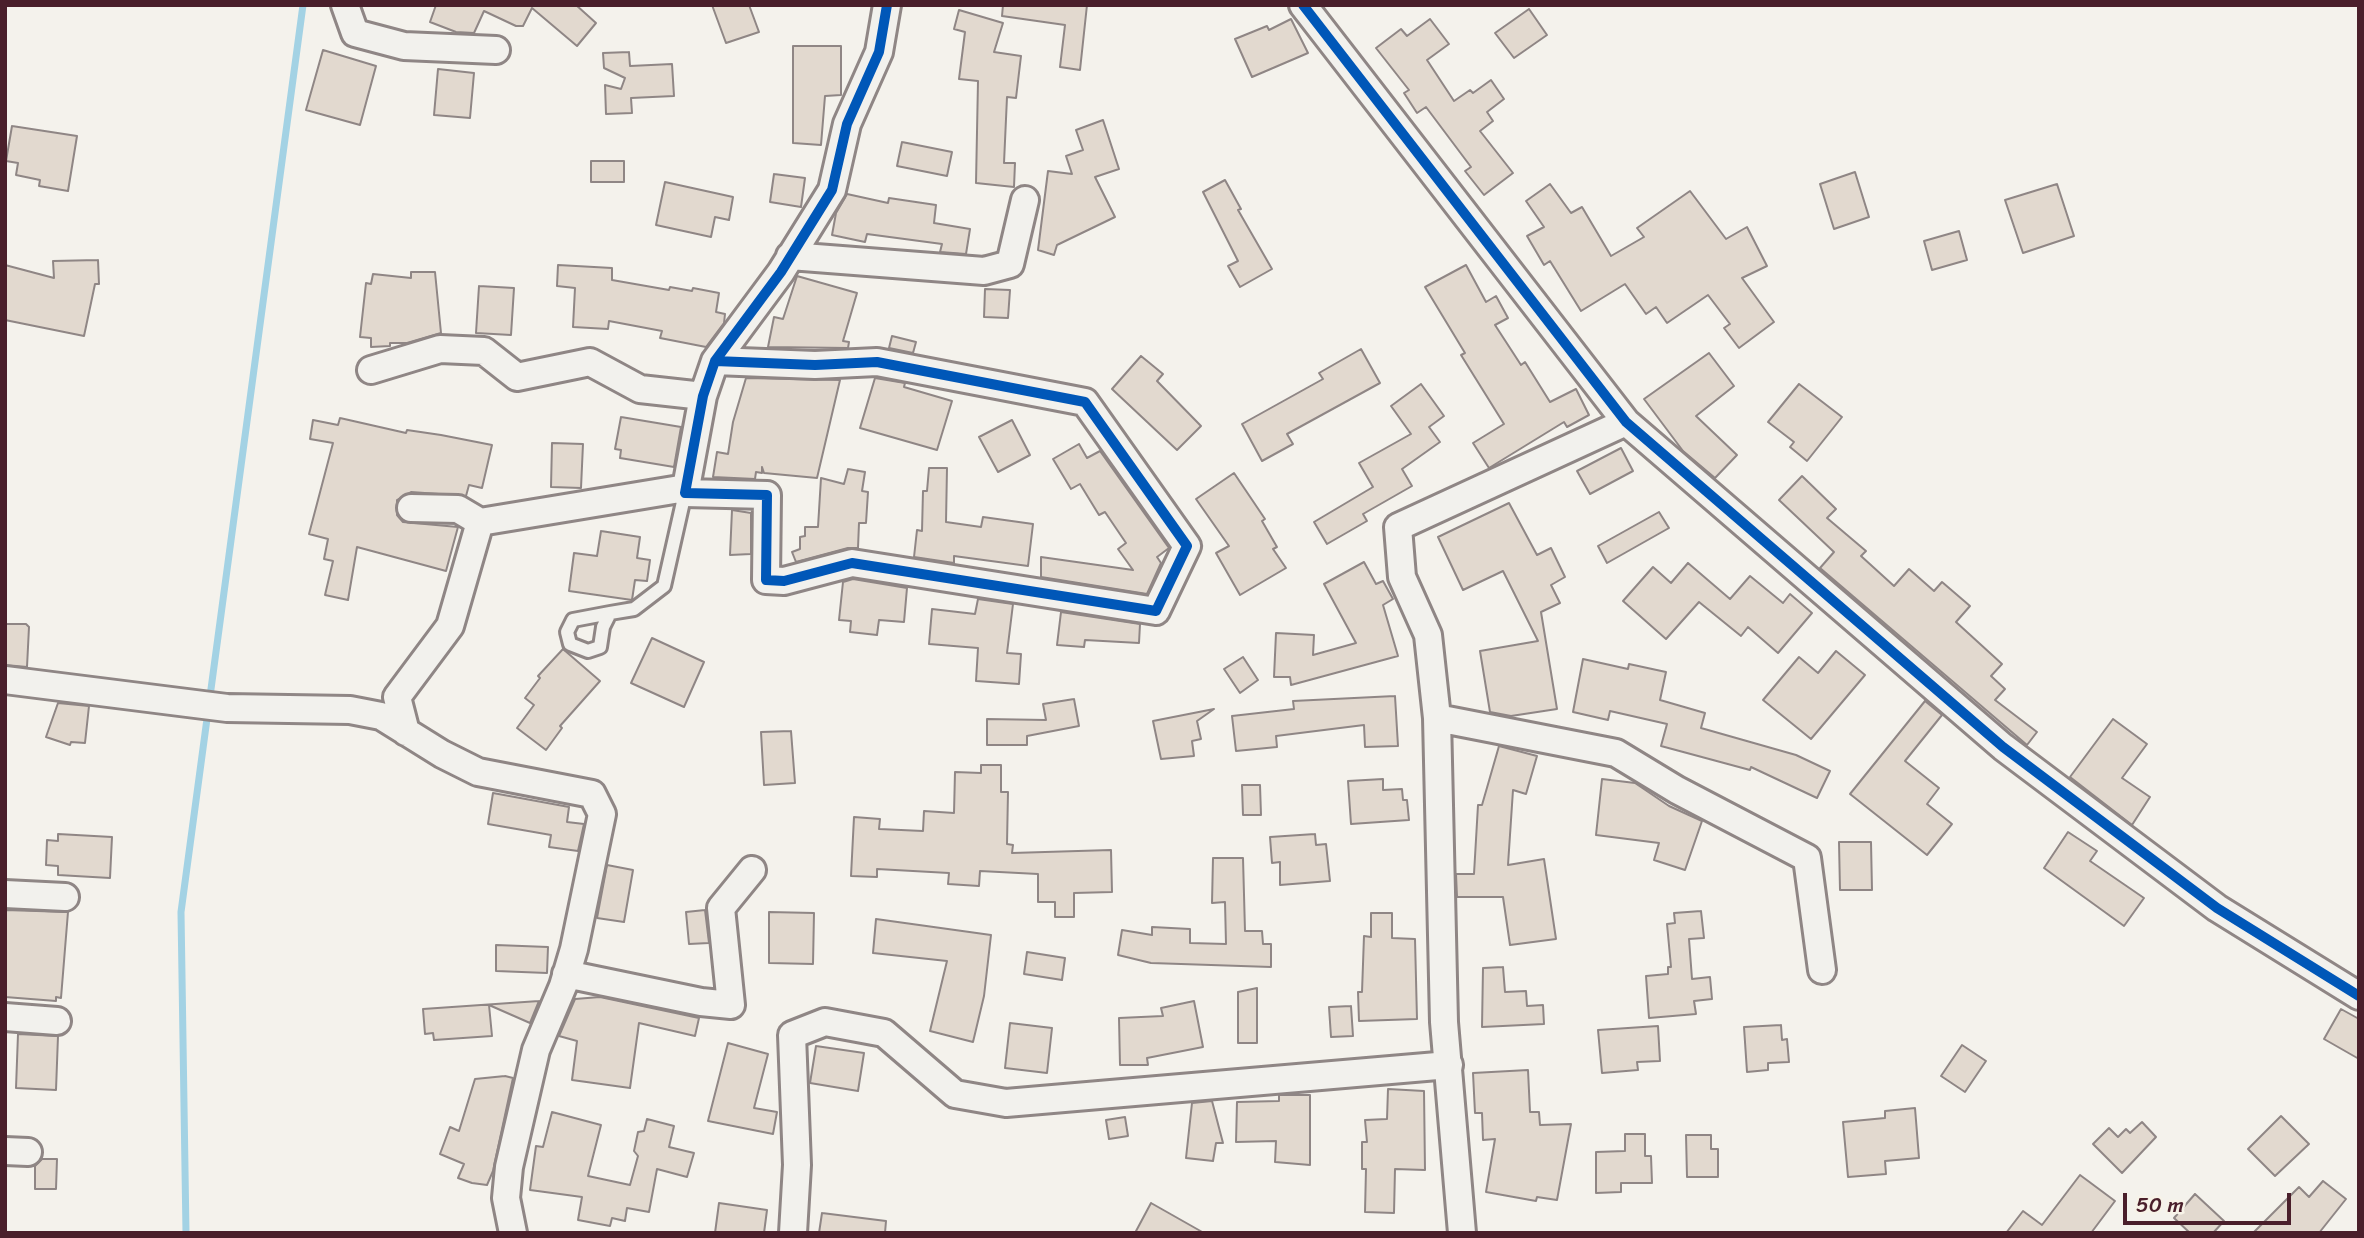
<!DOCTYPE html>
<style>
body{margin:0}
#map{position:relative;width:2364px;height:1238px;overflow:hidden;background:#f4f2ec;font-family:Sriracha,sans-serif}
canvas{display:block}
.frame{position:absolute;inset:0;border:7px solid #4a1f2b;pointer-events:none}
.scale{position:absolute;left:2123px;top:1193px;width:168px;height:32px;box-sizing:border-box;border:4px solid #4a1f2b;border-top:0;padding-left:9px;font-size:21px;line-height:24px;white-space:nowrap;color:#4a1f2b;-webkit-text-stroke:5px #f7f3e8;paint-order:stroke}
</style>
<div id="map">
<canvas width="2364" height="1238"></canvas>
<div class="frame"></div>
<div class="scale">50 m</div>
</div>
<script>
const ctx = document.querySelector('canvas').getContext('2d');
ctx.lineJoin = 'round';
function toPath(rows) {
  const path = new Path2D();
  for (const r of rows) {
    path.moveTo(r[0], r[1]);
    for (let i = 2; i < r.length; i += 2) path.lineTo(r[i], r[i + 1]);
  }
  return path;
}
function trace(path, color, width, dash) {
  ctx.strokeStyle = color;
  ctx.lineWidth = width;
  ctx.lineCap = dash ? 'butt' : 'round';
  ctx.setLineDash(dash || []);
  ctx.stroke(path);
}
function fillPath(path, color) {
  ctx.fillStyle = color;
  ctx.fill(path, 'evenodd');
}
const stream = toPath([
 [186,1233,181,912,303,5]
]);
const building = toPath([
 [436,5,576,5,596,23,577,46,532,8,523,26,516,26,484,11,474,33,456,32,430,22,436,5],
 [712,5,749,5,759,32,726,43,712,5],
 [1003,5,1087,5,1080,70,1060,67,1065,25,1002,16,1003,5],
 [1529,9,1547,35,1514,58,1495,33,1529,9],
 [959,10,1003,23,994,52,1021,56,1016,98,1007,97,1004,163,1015,163,1014,187,976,183,978,81,959,79,965,32,954,29,959,10],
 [1291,19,1308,53,1252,77,1235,39,1267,26,1269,30,1291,19],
 [1430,19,1449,44,1427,60,1454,101,1470,90,1473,93,1491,80,1504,99,1487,112,1493,121,1480,131,1513,173,1484,195,1465,171,1471,167,1426,107,1417,113,1404,93,1409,90,1376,48,1401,29,1407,36,1430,19],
 [793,46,841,46,841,95,825,96,821,145,793,143,793,46],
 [323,50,376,66,360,125,306,110,323,50],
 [629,52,630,66,672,64,674,96,631,98,632,113,606,114,605,85,621,89,625,78,604,68,603,53,629,52],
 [438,69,474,73,470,118,434,115,438,69],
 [1103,120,1119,169,1095,177,1115,217,1057,245,1054,255,1038,250,1048,171,1072,174,1066,156,1083,150,1076,130,1103,120],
 [12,126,77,136,68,191,39,186,40,180,16,175,18,163,6,161,12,126],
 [902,142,952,152,947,176,897,166,902,142],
 [591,161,624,161,624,182,591,182,591,161],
 [1855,172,1869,217,1834,229,1820,184,1855,172],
 [774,174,805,178,801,207,770,202,774,174],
 [1225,180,1241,209,1238,210,1272,269,1240,287,1228,266,1238,261,1203,192,1225,180],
 [665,182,733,197,729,220,715,217,711,237,656,225,665,182],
 [1550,184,1571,213,1582,207,1611,256,1644,237,1637,228,1690,191,1726,239,1747,227,1767,266,1742,278,1774,322,1739,348,1724,328,1730,324,1708,295,1667,323,1656,307,1646,314,1625,284,1581,311,1550,261,1544,265,1527,236,1544,227,1526,201,1550,184],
 [2057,184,2074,236,2023,253,2005,200,2057,184],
 [847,194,888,203,889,198,936,205,934,223,970,229,966,254,940,252,942,244,867,234,865,242,832,235,836,213,847,194],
 [1959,231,1967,260,1932,270,1924,241,1959,231],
 [98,260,99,284,95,284,84,336,5,320,5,265,54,278,53,261,98,260],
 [558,265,612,268,612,280,669,290,670,287,692,291,693,288,719,293,716,312,725,314,724,323,706,347,660,338,662,331,609,321,608,329,573,327,575,288,557,286,558,265],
 [1466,265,1486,302,1496,296,1508,318,1495,325,1521,365,1525,362,1550,402,1576,389,1589,415,1567,427,1564,422,1489,468,1473,443,1504,424,1461,355,1465,353,1425,287,1466,265],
 [411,272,435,272,441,333,407,343,390,343,390,346,371,347,371,338,360,337,366,283,371,284,373,274,411,278,411,272],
 [797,276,857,293,843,341,849,342,848,348,768,347,774,317,783,319,797,276],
 [479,286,514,288,511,335,476,333,479,286],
 [985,289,1010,290,1008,318,984,317,985,289],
 [892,336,916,342,913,353,889,348,892,336],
 [1361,349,1380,383,1287,434,1293,444,1262,461,1242,424,1323,379,1319,373,1361,349],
 [1709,353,1734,386,1696,416,1737,455,1715,478,1683,451,1644,399,1709,353],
 [1141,356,1163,374,1157,381,1201,426,1177,450,1112,389,1141,356],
 [746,378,840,380,817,478,764,473,762,467,762,473,756,472,755,479,713,477,717,452,728,454,733,422,746,378],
 [875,378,905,383,904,387,952,401,937,450,860,428,875,378],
 [1421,384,1444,416,1429,427,1440,442,1402,469,1412,486,1363,514,1367,521,1327,544,1314,522,1373,487,1359,463,1411,434,1391,406,1421,384],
 [1799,384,1842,417,1807,461,1790,447,1794,442,1768,422,1799,384],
 [621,417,681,427,674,467,620,458,621,450,615,449,621,417],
 [340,418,406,433,407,430,441,435,492,445,482,488,469,485,466,496,411,492,397,500,397,515,403,522,458,527,446,571,357,547,348,600,325,595,333,561,324,559,328,539,309,534,333,443,310,439,313,420,338,425,340,418],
 [1012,420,1030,455,998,472,979,437,1012,420],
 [552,443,583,444,581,488,551,487,552,443],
 [1079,444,1087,458,1100,451,1169,548,1157,557,1161,563,1147,594,1041,577,1041,557,1133,570,1118,549,1126,543,1105,512,1099,515,1080,484,1071,489,1053,459,1079,444],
 [1621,448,1633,471,1590,494,1577,471,1621,448],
 [929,468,947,468,946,522,981,527,983,517,1033,524,1028,566,954,556,954,563,914,557,917,530,922,531,923,491,927,491,929,468],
 [848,469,865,472,862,491,868,492,866,523,859,523,858,548,848,548,796,562,792,552,800,549,800,537,805,536,805,527,818,527,821,478,844,484,848,469],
 [1234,473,1265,519,1262,521,1277,547,1273,549,1286,568,1240,595,1216,553,1229,546,1196,499,1234,473],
 [1802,476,1836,509,1827,518,1866,551,1861,556,1894,586,1909,569,1934,591,1942,582,1970,606,1956,622,2002,664,1991,676,2005,689,1995,700,2037,732,2027,745,1820,568,1834,552,1779,500,1802,476],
 [1509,503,1537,555,1551,548,1565,577,1551,585,1560,603,1541,612,1557,709,1511,716,1490,712,1480,651,1538,641,1503,571,1463,590,1438,537,1509,503],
 [732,510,751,513,751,554,730,555,732,510],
 [1659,512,1669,528,1607,563,1598,546,1659,512],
 [601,531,640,537,637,558,650,560,647,581,635,580,632,600,569,591,574,553,597,556,601,531],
 [1364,562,1376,584,1383,581,1393,599,1383,605,1398,656,1291,685,1290,677,1274,677,1276,633,1314,635,1313,655,1356,643,1324,584,1364,562],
 [1688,563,1730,599,1750,576,1783,603,1790,594,1812,613,1778,653,1748,627,1741,636,1699,602,1666,639,1623,601,1653,567,1671,583,1688,563],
 [853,579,907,588,904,622,879,620,877,635,850,632,851,621,839,620,843,582,853,579],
 [978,599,1013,604,1007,653,1021,654,1019,684,976,681,978,648,929,644,932,609,975,614,978,599],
 [1061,612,1140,624,1139,643,1085,640,1084,647,1057,645,1061,612],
 [5,624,26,624,29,627,27,667,5,665,5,624],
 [652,638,704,662,684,707,631,683,652,638],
 [563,649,600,681,560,726,562,728,546,750,517,728,534,705,525,698,540,678,538,676,563,649],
 [1836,651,1865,675,1811,739,1763,700,1799,657,1818,673,1836,651],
 [1243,657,1258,680,1240,693,1224,669,1243,657],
 [1583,659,1628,669,1629,664,1666,672,1660,700,1705,713,1701,728,1796,755,1830,771,1817,798,1751,767,1750,770,1661,746,1667,724,1610,711,1608,720,1573,712,1583,659],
 [1395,696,1398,746,1365,747,1364,725,1276,736,1277,747,1236,751,1232,716,1294,709,1293,701,1395,696],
 [1074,699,1079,726,1027,736,1027,745,987,745,987,719,1046,720,1043,704,1074,699],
 [1925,701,1942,715,1905,761,1939,788,1927,804,1952,824,1927,855,1850,794,1925,701],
 [58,703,89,706,85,743,71,742,70,745,46,737,58,703],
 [1214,709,1197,721,1201,739,1192,741,1194,756,1161,759,1153,721,1214,709],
 [2113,719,2147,744,2122,778,2150,797,2132,825,2070,777,2113,719],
 [791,731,795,783,764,785,761,732,791,731],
 [1499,746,1537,756,1526,794,1513,790,1508,865,1544,859,1556,939,1510,945,1503,897,1457,897,1456,874,1474,874,1478,805,1482,805,1499,746],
 [981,765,1001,765,1001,792,1008,792,1007,844,1013,845,1012,853,1111,850,1112,892,1074,893,1074,917,1055,917,1055,902,1038,902,1038,874,980,871,979,886,948,884,949,873,877,869,877,877,851,876,854,817,880,819,879,829,923,831,924,811,954,813,955,772,981,773,981,765],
 [1383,779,1383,790,1402,789,1403,800,1407,800,1409,820,1351,824,1348,781,1383,779],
 [1602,779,1635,783,1669,806,1702,821,1685,870,1654,860,1659,843,1596,835,1602,779],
 [1242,785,1260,785,1261,815,1243,815,1242,785],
 [493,793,569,807,567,822,584,824,578,851,549,847,551,835,488,824,493,793],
 [2068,832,2097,851,2090,861,2144,898,2124,926,2044,868,2068,832],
 [58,834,112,837,110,878,58,875,58,866,46,865,47,840,58,841,58,834],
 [1315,834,1316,845,1326,844,1330,881,1280,885,1280,862,1272,863,1270,837,1315,834],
 [1839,842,1871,842,1872,890,1840,890,1839,842],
 [1213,858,1243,858,1245,931,1262,931,1263,944,1271,944,1271,967,1151,963,1118,955,1122,930,1152,935,1152,927,1190,929,1190,943,1226,944,1225,902,1212,903,1213,858],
 [607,865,633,870,624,922,597,918,607,865],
 [5,910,68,912,61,998,56,997,56,1001,5,997,5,910],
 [705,910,709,943,689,944,686,912,705,910],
 [1701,911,1704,938,1689,939,1692,979,1710,977,1712,999,1694,1001,1696,1014,1649,1018,1646,976,1668,974,1668,967,1671,967,1667,924,1675,923,1674,913,1701,911],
 [769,912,814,913,813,964,769,963,769,912],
 [1371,913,1392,913,1392,938,1415,939,1417,1019,1359,1021,1358,992,1362,992,1364,936,1371,937,1371,913],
 [876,919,991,935,984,996,973,1042,930,1031,947,961,873,953,876,919],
 [496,945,548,947,547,973,496,971,496,945],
 [1027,952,1065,958,1062,980,1024,974,1027,952],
 [1503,967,1505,992,1526,991,1527,1006,1543,1005,1544,1024,1482,1027,1483,968,1503,967],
 [1257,988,1257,1043,1238,1043,1238,992,1257,988],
 [600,997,699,1018,695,1036,639,1023,630,1088,572,1080,577,1041,559,1036,575,999,600,997],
 [539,1001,530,1023,489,1005,492,1036,434,1040,433,1033,425,1034,423,1009,539,1001],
 [1194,1001,1203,1047,1147,1058,1148,1065,1120,1065,1119,1018,1163,1016,1161,1008,1194,1001],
 [1351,1006,1353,1036,1331,1037,1329,1007,1351,1006],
 [2341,1009,2359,1019,2359,1059,2324,1039,2341,1009],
 [1010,1023,1052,1028,1047,1073,1005,1068,1010,1023],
 [1781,1025,1782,1040,1787,1039,1789,1062,1768,1063,1768,1070,1747,1072,1744,1027,1781,1025],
 [1658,1026,1660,1061,1637,1062,1638,1070,1602,1073,1598,1030,1658,1026],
 [18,1034,58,1036,56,1090,16,1088,18,1034],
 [728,1043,768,1054,754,1108,777,1112,773,1134,708,1121,728,1043],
 [1962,1045,1986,1061,1965,1092,1941,1076,1962,1045],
 [816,1046,864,1053,858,1091,810,1083,816,1046],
 [1528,1070,1530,1112,1539,1112,1540,1125,1571,1124,1557,1200,1537,1197,1536,1201,1486,1192,1495,1139,1483,1140,1482,1113,1475,1113,1473,1073,1528,1070],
 [505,1076,513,1078,493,1171,487,1185,472,1183,458,1178,464,1164,440,1154,450,1127,459,1131,475,1079,505,1076],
 [1388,1089,1424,1091,1425,1170,1395,1169,1394,1213,1365,1212,1366,1169,1362,1169,1362,1142,1367,1142,1365,1120,1387,1119,1388,1089],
 [1279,1095,1310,1095,1310,1165,1275,1162,1276,1141,1236,1142,1237,1102,1279,1101,1279,1095],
 [1212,1101,1223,1143,1216,1143,1213,1161,1186,1158,1192,1103,1212,1101],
 [1915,1108,1919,1158,1885,1161,1886,1174,1848,1177,1843,1122,1885,1118,1885,1111,1915,1108],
 [552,1112,601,1125,588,1176,630,1185,638,1156,634,1151,638,1132,644,1131,647,1119,674,1126,669,1147,694,1153,687,1177,657,1169,649,1212,627,1208,625,1221,612,1218,610,1226,578,1220,582,1197,530,1190,536,1146,543,1147,552,1112],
 [2281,1116,2309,1144,2275,1176,2248,1149,2281,1116],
 [1125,1117,1128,1136,1109,1139,1106,1120,1125,1117],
 [2142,1122,2156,1137,2122,1173,2093,1144,2109,1128,2118,1137,2126,1129,2130,1133,2142,1122],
 [1625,1134,1645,1134,1645,1156,1651,1156,1652,1183,1621,1183,1621,1192,1596,1193,1596,1152,1625,1151,1625,1134],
 [1686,1135,1711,1135,1711,1149,1718,1149,1718,1177,1687,1177,1686,1135],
 [42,1159,57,1159,56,1189,35,1189,35,1166,42,1159],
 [2080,1175,2115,1201,2091,1233,2006,1233,2023,1211,2042,1225,2080,1175],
 [2323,1181,2346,1199,2319,1233,2253,1233,2299,1187,2309,1197,2323,1181],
 [2195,1194,2224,1221,2213,1233,2190,1233,2174,1218,2195,1194],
 [719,1203,767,1210,764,1233,715,1233,719,1203],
 [1151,1203,1204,1233,1135,1233,1151,1203],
 [822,1213,886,1221,885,1233,819,1233,822,1213]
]);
const service = toPath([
 [610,613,603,627,600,647,588,651,570,644,567,632,573,620,610,613,634,609,664,586,685,493]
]);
const minor = toPath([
 [345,5,355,33,404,46,496,50],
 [1303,5,1626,422,2003,747,2217,908,2359,996],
 [790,256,984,271,1010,264,1025,200],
 [715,361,815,365,877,362,1085,402,1187,546,1156,611,852,563,784,581,766,580,767,495,685,493,703,396,715,361,781,272,832,190,847,124,879,52,887,5],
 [371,370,440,349,484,351,517,377,590,362,640,389,703,396],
 [411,508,458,509,480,522],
 [5,680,227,708,350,710,381,716,442,754,478,772,592,794,602,814,574,949,563,986,536,1050,509,1167,506,1198,513,1233],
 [1437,718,1616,753,1677,790,1807,858,1822,970],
 [406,732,397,697,450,626,480,522,686,488],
 [5,894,65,897],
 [566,974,701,1002,731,1005,721,908,752,870],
 [5,1017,57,1021],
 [5,1151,28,1152],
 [793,1233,797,1165,792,1035,825,1022,884,1033,955,1094,1006,1103,1449,1065],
 [1462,1233,1444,1022,1437,718,1428,635,1402,577,1398,527,1626,422]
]);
const cycleway = toPath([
 [1303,5,1626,422,2003,747,2217,908,2359,996],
 [715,361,815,365,877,362,1085,402,1187,546,1156,611,852,563,784,581,766,580,767,495,685,493,703,396,715,361,781,272,832,190,847,124,879,52,887,5]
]);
trace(stream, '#a3d2e4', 7);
fillPath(building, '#e2d9cf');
trace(building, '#8f8685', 2);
trace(service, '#8f8685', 18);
trace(minor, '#8f8685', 32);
trace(service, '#f2f1ed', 12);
trace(minor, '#f2f1ed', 26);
trace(cycleway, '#0057b8', 10);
</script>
